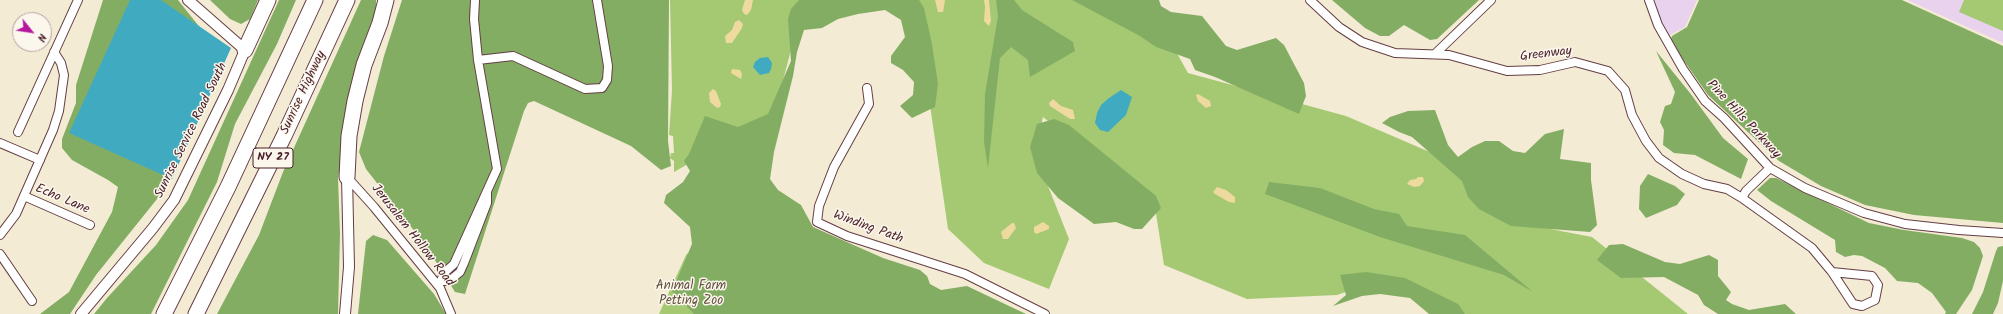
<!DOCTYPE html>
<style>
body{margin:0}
#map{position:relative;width:2003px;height:314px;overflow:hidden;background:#f4ebd4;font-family:Kalam,sans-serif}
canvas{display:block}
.north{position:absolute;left:12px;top:12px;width:40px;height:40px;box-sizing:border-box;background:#fbf7ec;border:1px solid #b4a19f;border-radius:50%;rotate:120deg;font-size:11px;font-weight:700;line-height:16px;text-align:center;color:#4a1f2b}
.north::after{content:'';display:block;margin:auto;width:14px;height:18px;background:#b5179e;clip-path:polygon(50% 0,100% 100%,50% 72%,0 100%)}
</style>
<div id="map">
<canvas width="2003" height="314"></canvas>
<div class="north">N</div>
</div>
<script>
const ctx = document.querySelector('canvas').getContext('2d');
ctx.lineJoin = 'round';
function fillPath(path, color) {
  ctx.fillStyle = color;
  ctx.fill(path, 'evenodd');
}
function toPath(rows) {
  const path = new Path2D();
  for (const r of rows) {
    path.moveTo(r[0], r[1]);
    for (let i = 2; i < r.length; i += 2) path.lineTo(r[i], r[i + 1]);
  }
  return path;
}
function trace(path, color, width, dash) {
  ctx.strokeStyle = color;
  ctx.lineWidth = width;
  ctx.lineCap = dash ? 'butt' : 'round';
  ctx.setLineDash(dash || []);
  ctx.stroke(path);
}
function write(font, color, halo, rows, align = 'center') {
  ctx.font = font + ' Kalam,sans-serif';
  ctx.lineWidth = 3;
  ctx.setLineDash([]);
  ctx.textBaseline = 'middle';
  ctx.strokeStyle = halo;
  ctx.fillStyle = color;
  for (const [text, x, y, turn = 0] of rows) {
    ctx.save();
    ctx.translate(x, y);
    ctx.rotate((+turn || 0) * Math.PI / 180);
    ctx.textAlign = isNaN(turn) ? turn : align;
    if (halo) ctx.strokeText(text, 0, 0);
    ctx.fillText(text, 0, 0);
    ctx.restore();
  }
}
const built = toPath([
 [1649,0,1697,0,1685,27,1668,36],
 [1907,0,2003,0,2003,43]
]);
const green = toPath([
 [670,0,804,0,774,115,674,172,674,161,670,158,671,153,674,153,673,136,669,135,672,90],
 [913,0,1147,0,1188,73,1346,116,1446,159,1514,222,1592,237,1688,314,1458,314,1388,277,1337,295,1247,299,1164,265,1155,207,1043,117,1035,153,1069,239,1049,289,984,263,948,229,915,2],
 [1964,0,2003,0,2003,31,1959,12],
 [687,253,731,314,659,314]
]);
const forest = toPath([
 [103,0,178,0,218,50,158,165,166,184,157,199,96,275,70,314,40,314,69,292,112,212,118,187,108,180,72,160,62,148,62,139,76,103,76,85],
 [210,0,258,0,250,19,241,24,230,19],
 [279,0,296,0,277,44,235,124,217,182,151,314,94,314,107,298,156,245,188,200],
 [361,0,376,0,376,7,344,141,338,178,340,234,338,314,217,314,259,235,283,172],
 [402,0,669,0,668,141,671,166,661,170,631,146,534,101,528,103,524,111,465,294,455,292,426,246,366,169,359,152,384,56],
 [799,0,919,0,924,8,932,44,938,84,935,107,912,118,900,106,913,95,914,82,903,70,891,63,891,56,905,37,901,20,885,10,858,14,838,19,822,28,804,30,797,52,793,76,774,152,770,179,778,190,801,205,813,227,883,258,920,270,927,276,930,284,941,290,967,286,1026,314,694,314,672,291,692,244,690,227,664,203,666,195,683,182,690,171,684,161,689,154,705,116,738,127,768,114,791,61,788,19,791,9],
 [996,0,1014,0,1022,10,1073,42,1075,51,1030,77,1028,60,1011,47,1000,58,988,168,984,142,985,94,998,16],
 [1072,0,1159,0,1161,6,1171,12,1202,16,1226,46,1237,50,1276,38,1284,45,1304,83,1306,96,1299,114,1215,77,1195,70,1190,59,1156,47,1140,36],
 [1332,0,1479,0,1437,39,1430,40,1404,25,1389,36,1380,36,1365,28],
 [1699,0,1902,0,2003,46,2003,223,1914,215,1865,205,1821,186,1779,161,1708,95,1670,41,1672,36,1687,27],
 [1656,51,1690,93,1723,138,1748,159,1741,179,1695,155,1674,153,1663,145,1664,130,1660,122,1665,106,1671,104,1675,92],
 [1435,110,1448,145,1458,157,1472,147,1485,141,1499,141,1513,151,1525,153,1545,134,1564,129,1560,159,1591,163,1591,180,1597,225,1590,232,1511,226,1479,209,1468,197,1462,181,1412,137,1399,132,1382,123,1390,117,1408,111],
 [1054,119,1069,125,1156,196,1161,208,1142,229,1134,229,1116,222,1094,224,1058,198,1037,173,1030,147,1037,124],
 [1648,174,1675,186,1685,194,1677,205,1646,218,1639,209,1640,186],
 [1770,178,1776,178,1869,223,1904,230,1962,238,1974,242,1980,248,1983,256,1972,290,1956,314,1945,314,1946,312,1932,293,1918,283,1897,281,1885,268,1862,256,1854,255,1845,257,1836,252,1835,240,1771,201,1757,190],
 [1269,182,1320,188,1374,209,1399,214,1407,226,1465,235,1533,292,1504,275,1380,237,1265,194],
 [373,235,387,240,434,294,446,314,358,314,366,241],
 [1623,244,1665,262,1680,264,1709,255,1718,260,1718,276,1731,292,1726,300,1732,304,1749,310,1785,304,1796,314,1718,314,1704,305,1698,295,1664,277,1621,278,1597,260,1609,245],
 [2003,246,2003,281,1998,303,1993,314,1972,314,1983,292,1996,251,1998,247],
 [1366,272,1405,278,1458,304,1465,314,1429,314,1410,298,1380,294,1362,296,1333,306,1346,295,1340,275]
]);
const sand = toPath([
 [745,0,753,0,751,10,747,15,744,14,742,10],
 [935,0,945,0,943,12,938,12],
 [984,0,989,0,991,21,989,26,984,21,985,7],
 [739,20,743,24,742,28,732,43,726,43,725,36,732,30,735,22],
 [732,69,740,70,742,74,741,79,731,73],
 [713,89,716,91,721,104,720,107,717,108,710,102,709,93],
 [1198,94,1210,101,1211,106,1206,108,1198,101,1196,95],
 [1053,99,1061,106,1073,110,1075,119,1070,119,1050,106,1049,103],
 [1418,177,1423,177,1424,181,1420,186,1414,187,1407,184,1410,180,1416,179],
 [1217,187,1226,190,1235,197,1235,203,1229,202,1215,194,1213,192],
 [1043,222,1049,226,1049,229,1036,234,1034,232,1034,227],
 [1012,223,1014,223,1016,228,1008,239,1003,239,1001,232]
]);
const water = toPath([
 [130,0,161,0,231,48,172,179,69,133],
 [768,57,772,63,771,69,769,73,760,75,753,67,755,62,760,58],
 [1121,90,1132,97,1126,115,1108,132,1100,130,1095,123,1097,113,1101,105,1109,98]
]);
const minor = toPath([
 [1310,0,1339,27,1362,42,1395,53,1449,55,1507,71,1540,70,1575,62,1608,71,1625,90,1632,115,1646,141,1659,158,1682,174,1704,184,1727,189,1742,198],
 [1649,0,1658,25,1683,69,1705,101,1724,118,1770,168,1805,188,1864,213,1905,224,1959,230,2003,233],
 [1436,53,1491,0],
 [478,60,513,56,585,89,602,88,607,80,608,66,597,0],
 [867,88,869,104,834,167,819,206,817,222,847,236,965,274,1045,314],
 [18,132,78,0],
 [0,143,40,160],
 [1770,168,1746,191,1742,198,1812,248,1832,272,1853,304,1862,306,1875,300,1878,285,1872,276,1832,272],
 [347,177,374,207,440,288,451,314],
 [24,196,90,225],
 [0,235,16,214,53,130,59,111,64,75,61,63,54,52],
 [0,254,32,301],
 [441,281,449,281,460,272,464,263,487,203,487,193],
 [437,284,441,281,444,273,454,264,497,169,478,60,474,19,475,0]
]);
const tertiary = toPath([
 [81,314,153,228,174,200,228,90,245,50,188,0],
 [345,314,349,267,347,177]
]);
const motorway = toPath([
 [245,50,268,0],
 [347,177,349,136,355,101,364,65,380,23,386,0],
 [164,314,228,187,315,0],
 [196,314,284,136,347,0]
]);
const shields = [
 [273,158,40]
];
const shieldNames = [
 ["NY 27",273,158]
];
const streetNames = [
 ["Greenway",1546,55,-7],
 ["Sunrise Highway",304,93,-65],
 ["Pine Hills Parkway",1743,120,47],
 ["Sunrise Service Road South",192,131,-64],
 ["Echo Lane",62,200,23],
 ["Winding Path",868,228,20],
 ["Jerusalem Hollow Road",412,236,52]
];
const parkNames = [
 ["Animal Farm",691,287],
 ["Petting Zoo",691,302]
];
fillPath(built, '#e8d2ee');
fillPath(green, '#a5c972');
fillPath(forest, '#84ad64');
fillPath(sand, '#eeda9e');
fillPath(water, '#40abc0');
trace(minor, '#643e44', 10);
trace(tertiary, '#643e44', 12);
trace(motorway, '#643e44', 17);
trace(minor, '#fff', 8);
trace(tertiary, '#fff', 10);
trace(motorway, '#fff', 15);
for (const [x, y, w] of shields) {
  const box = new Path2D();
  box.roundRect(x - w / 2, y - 10, w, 20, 3);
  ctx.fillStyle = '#fbf7ec';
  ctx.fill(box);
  trace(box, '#4a1f2b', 1);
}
write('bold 12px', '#4a1f2b', null, shieldNames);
write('13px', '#4a1f2b', '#fbf7ec', streetNames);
write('13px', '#655240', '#fbf7ec', parkNames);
</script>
